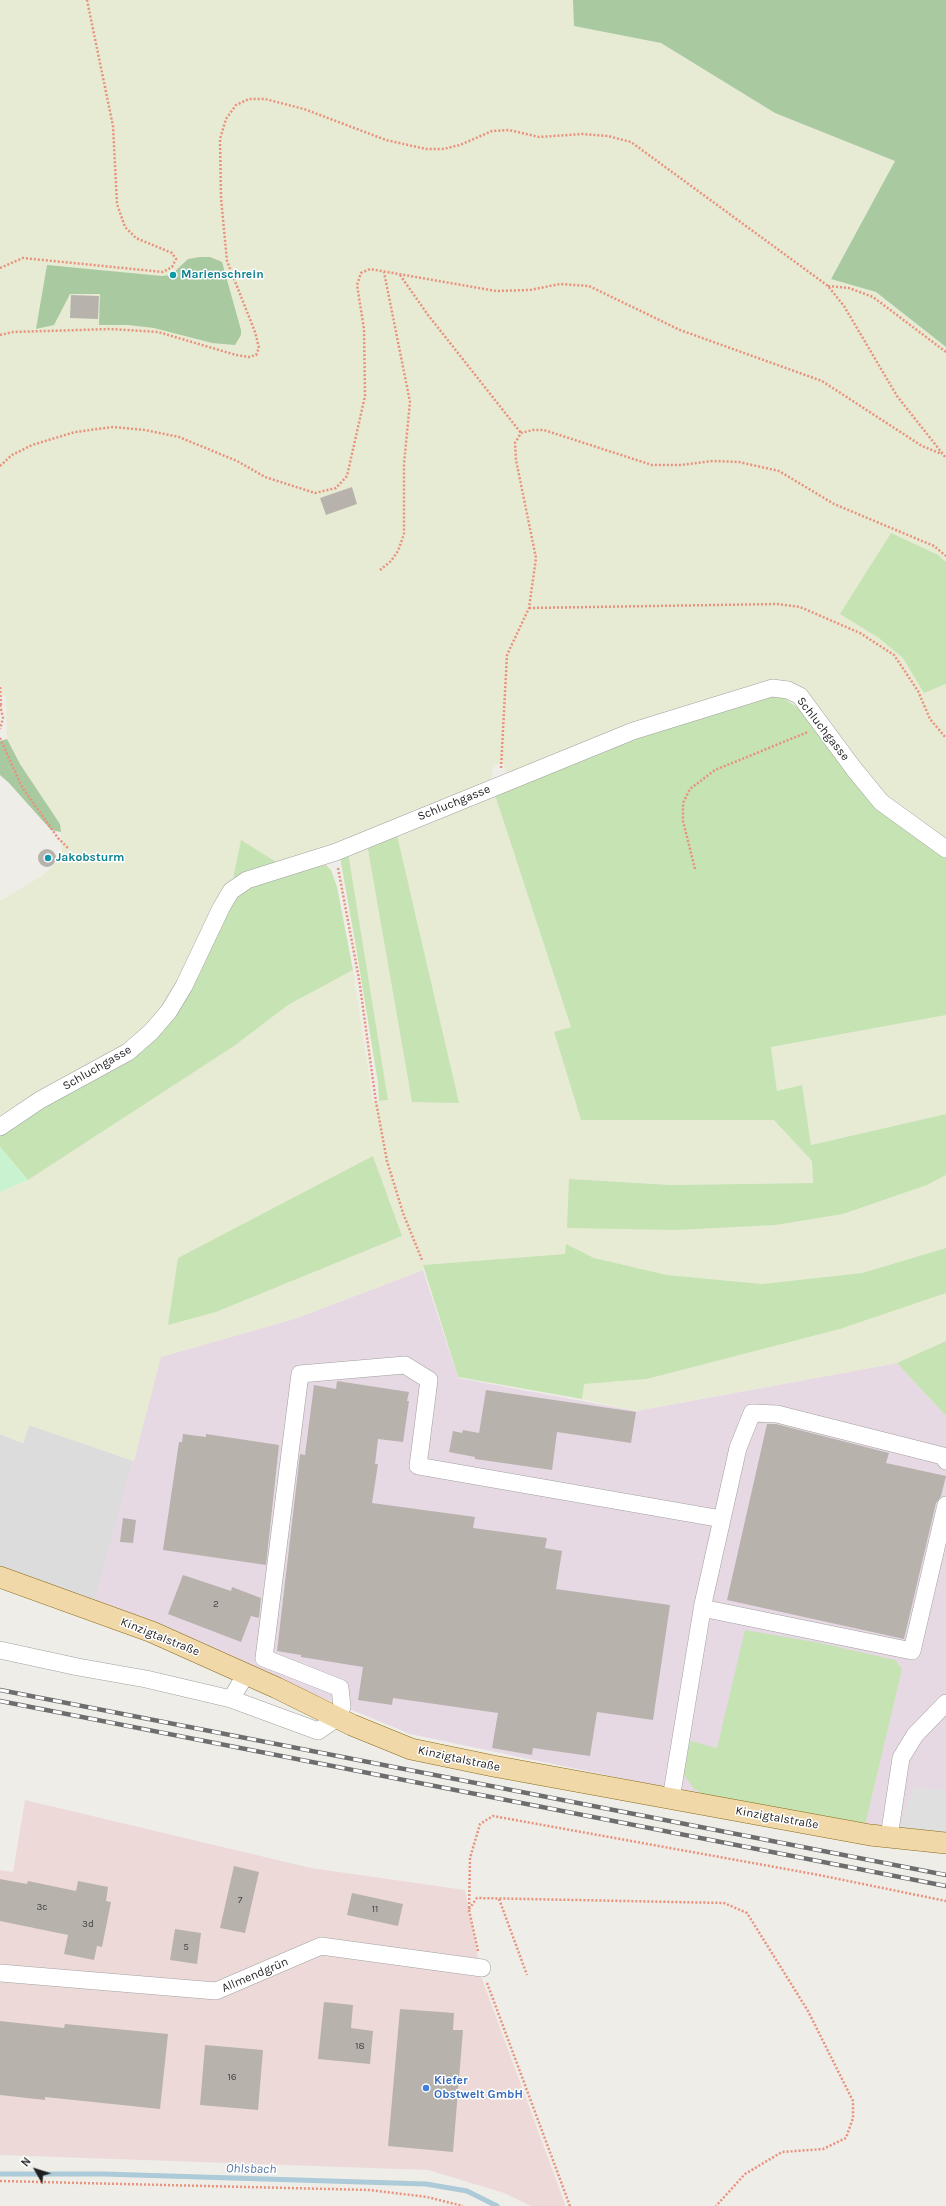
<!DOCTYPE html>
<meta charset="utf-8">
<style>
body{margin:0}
#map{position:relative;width:946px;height:2206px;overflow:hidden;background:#efede7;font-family:Karla,sans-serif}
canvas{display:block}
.north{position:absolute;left:16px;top:2150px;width:40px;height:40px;-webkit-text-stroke:3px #fff;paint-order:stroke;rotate:309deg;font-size:11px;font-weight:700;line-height:16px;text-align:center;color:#1f1f1f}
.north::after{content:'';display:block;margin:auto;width:14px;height:18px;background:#1f1f1f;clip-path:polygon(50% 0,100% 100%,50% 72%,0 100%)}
</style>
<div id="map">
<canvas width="946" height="2206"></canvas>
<div class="north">N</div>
</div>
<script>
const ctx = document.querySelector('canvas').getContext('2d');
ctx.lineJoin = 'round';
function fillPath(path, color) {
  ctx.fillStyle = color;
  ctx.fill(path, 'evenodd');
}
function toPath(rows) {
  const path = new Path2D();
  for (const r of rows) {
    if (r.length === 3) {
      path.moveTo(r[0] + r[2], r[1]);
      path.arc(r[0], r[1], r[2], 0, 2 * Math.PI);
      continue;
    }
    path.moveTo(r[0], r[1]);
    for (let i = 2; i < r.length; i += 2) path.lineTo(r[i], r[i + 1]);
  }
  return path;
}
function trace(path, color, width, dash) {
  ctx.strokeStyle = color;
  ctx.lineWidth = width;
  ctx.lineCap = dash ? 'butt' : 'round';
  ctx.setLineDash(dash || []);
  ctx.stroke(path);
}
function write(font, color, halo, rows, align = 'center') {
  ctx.font = font + ' Karla,sans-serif';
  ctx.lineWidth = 3;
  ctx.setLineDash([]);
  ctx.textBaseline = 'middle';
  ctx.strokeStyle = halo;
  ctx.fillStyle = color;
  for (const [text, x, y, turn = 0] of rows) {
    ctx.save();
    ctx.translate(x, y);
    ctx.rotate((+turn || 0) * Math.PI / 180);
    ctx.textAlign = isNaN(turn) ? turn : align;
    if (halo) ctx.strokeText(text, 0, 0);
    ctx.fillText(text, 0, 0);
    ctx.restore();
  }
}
const residential = toPath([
 [29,1425,134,1461,91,1617,0,1584,0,1434,23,1443]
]);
const commercial = toPath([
 [25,1800,311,1868,465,1890,482,1979,565,2204,564,2206,531,2206,504,2193,428,2170,0,2155,0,1870,13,1872]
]);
const industrial = toPath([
 [423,1270,458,1378,636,1411,897,1363,946,1416,946,1833,865,1825,706,1796,410,1734,94,1603,160,1357,294,1319]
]);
const farmland = toPath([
 [0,0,573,0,574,26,661,43,775,113,895,161,831,278,876,292,946,347,946,844,885,799,785,683,506,774,504,764,493,765,492,778,483,785,343,843,278,863,241,841,232,883,166,1009,112,1056,0,1118,0,901,43,875,58,861,62,851,60,824,20,764,7,739,6,696,0,694],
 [495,795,571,1027,554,1033,581,1120,775,1120,812,1161,813,1183,672,1185,569,1179,843,1214,927,1185,946,1175,946,1248,862,1273,762,1284,667,1275,594,1258,566,1244,566,1254,423,1265,423,1270,294,1319,161,1357,134,1461,29,1425,23,1443,0,1434,0,1192,28,1180,234,1046,288,1005,353,970,373,1102,388,1100,348,852,367,844,412,1102,396,831],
 [373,1156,402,1236,216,1312,168,1325,172,1302],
 [946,1015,946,1114,810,1145,802,1086,777,1091,771,1047],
 [946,1293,946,1341,897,1363,636,1411,582,1399,583,1384,647,1379,840,1329]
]);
const grass = toPath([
 [891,533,938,555,946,562,946,684,924,693,903,658,879,638,840,614],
 [771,695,782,697,803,711,823,736,946,854,946,1015,771,1047,777,1091,802,1085,811,1145,946,1114,946,1175,927,1185,843,1214,775,1225,676,1230,567,1228,569,1179,672,1185,813,1183,812,1161,774,1120,581,1120,554,1032,571,1027,495,795,596,751],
 [396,831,459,1103,412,1102,367,844],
 [241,840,278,863,232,883,235,869],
 [348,852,388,1100,379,1101,378,1083,356,947,340,857],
 [326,865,331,870,337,887,353,970,288,1005,234,1046,28,1180,0,1147,0,1133,137,1050,237,893,275,876],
 [373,1156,402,1236,216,1312,168,1325,178,1258],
 [566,1244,594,1258,667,1275,762,1284,862,1273,946,1248,946,1293,840,1329,647,1379,584,1384,582,1399,458,1377,423,1265,565,1254],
 [946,1341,946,1416,897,1363],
 [745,1630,820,1643,895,1660,902,1669,865,1825,706,1796,694,1789,684,1775,690,1741,717,1748]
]);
const forest = toPath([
 [573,0,946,0,946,347,876,292,831,279,895,161,775,113,661,43,574,26],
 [200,257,210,257,222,262,241,330,241,335,235,345,212,343,154,328,128,325,99,325,100,294,70,294,54,325,36,329,47,265,162,276,171,275,188,259],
 [7,739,20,764,60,824,61,832,51,830,9,783,0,775,0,741]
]);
const park = toPath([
 [0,1147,28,1180,0,1192]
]);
const parking = toPath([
 [913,1787,946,1790,946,1832,900,1828]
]);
const stream = toPath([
 [0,2174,104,2174,426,2184,467,2191,497,2206]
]);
const building = toPath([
 [71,295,99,296,98,319,70,318],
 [352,487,357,504,326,515,320,498],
 [47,858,9],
 [337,1381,409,1392,407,1401,409,1401,403,1442,378,1439,375,1464,378,1464,372,1503,475,1517,473,1528,547,1538,545,1548,562,1551,556,1589,670,1605,653,1720,597,1712,590,1756,533,1748,532,1755,492,1748,498,1713,393,1698,392,1705,358,1700,363,1667,301,1657,301,1655,277,1651,300,1454,305,1455,314,1385,336,1389],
 [486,1390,636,1412,631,1443,557,1432,552,1470,475,1459,475,1457,449,1452,453,1431,462,1433,463,1430,479,1433],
 [767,1424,776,1424,889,1453,886,1463,946,1476,941,1496,936,1503,904,1639,727,1600],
 [183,1434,206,1437,206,1434,279,1445,266,1565,163,1550,179,1442,182,1442],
 [123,1518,136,1520,133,1543,120,1542],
 [183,1575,231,1591,232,1587,261,1598,259,1618,251,1616,241,1642,168,1614],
 [234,1866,259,1872,245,1933,220,1928],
 [0,1879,27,1884,28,1881,76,1891,78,1881,108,1887,106,1901,111,1902,102,1947,97,1946,94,1960,64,1954,68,1935,0,1921],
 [352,1893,403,1904,398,1926,347,1915],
 [175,1929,201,1933,197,1964,170,1960],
 [324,2002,353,2005,351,2028,373,2031,370,2064,318,2059],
 [400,2009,454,2013,453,2030,463,2030,453,2152,388,2146],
 [0,2021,64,2028,65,2024,168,2034,160,2109,45,2097,45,2100,0,2095],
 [205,2045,263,2050,258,2110,200,2105]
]);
const path = toPath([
 [0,268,23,258,163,272,172,267,176,259,172,253,136,238,125,227,117,204,113,126,87,0],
 [400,275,428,315,521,433],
 [828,286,849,288,873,297,946,352],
 [0,335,13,332,111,329,158,332,236,355,249,357,256,355,259,348,255,332,227,261,221,198,220,139,226,119,236,105,249,99,265,99,304,109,386,140,426,149,443,149,460,145,492,131,509,130,539,137,582,134,608,136,631,142,828,286,844,306,897,396,946,458],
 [0,466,12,455,32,445,75,432,113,427,145,430,179,437,237,461,265,477,315,493,336,488,347,476,365,396,364,329,357,285,361,273,370,269,496,291,530,290,560,284,589,286,680,330,822,381,922,446,942,454],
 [380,570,391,561,398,551,404,534,404,464,410,402,384,272],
 [529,608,777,604,800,607,860,633,894,655,918,691,930,719,946,738],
 [0,687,1,706],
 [0,705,3,718,0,729],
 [0,738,22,787,58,838,69,849],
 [501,768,507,655,529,608,536,558,516,460,515,443,521,433,533,430,544,430,652,465,681,465,713,461,739,462,779,471,834,504,934,546,946,556],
 [338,868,359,979,376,1102,387,1161,403,1213,422,1260],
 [695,869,683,821,683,803,690,789,715,770,808,732],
 [499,1899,527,1975],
 [469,1909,477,1898,724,1903,747,1913,808,2011,853,2101,853,2118,846,2138,823,2149,782,2152,745,2174,716,2206],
 [478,1951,469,1910,470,1858,480,1824,493,1816,819,1875,946,1901],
 [487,1983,570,2206],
 [0,2181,370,2190,427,2197,463,2206]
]);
const minor = toPath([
 [0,1127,40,1100,128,1052,151,1032,169,1011,184,986,221,908,231,891,247,880,336,852,633,731,772,688,788,690,800,696,854,769,881,802,946,849],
 [702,1608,912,1651,946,1505],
 [0,1650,78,1667,146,1679,231,1699,246,1674],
 [231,1699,318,1731,337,1718,342,1707,340,1688,264,1658,300,1374,405,1365,429,1380,418,1466,722,1519],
 [671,1799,703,1604,738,1448,752,1413,777,1414,943,1456,946,1461],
 [889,1837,901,1758,915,1735,946,1703],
 [0,1973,216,1991,321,1946,482,1968]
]);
const major = toPath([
 [0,1577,152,1632,277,1688,352,1725,411,1749,493,1766,870,1835,946,1843]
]);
const rail = toPath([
 [0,1690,946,1875],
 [0,1701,946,1886]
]);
const markers = [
 [173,275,4,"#0f9aa8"],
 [48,858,4,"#0f9aa8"],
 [426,2088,4,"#3f7fe0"]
];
const numberNames = [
 ["2",216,1604],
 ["7",240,1900],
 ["3c",42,1907],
 ["11",375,1909],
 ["3d",88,1924],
 ["5",186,1947],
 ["18",360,2046],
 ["16",232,2077]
];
const cultureNames = [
 ["Marienschrein",181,275],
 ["Jakobsturm",56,858]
];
const streetNames = [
 ["Schluchgasse",823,729,52],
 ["Schluchgasse",454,803,-22],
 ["Schluchgasse",97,1068,-30],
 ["Kinzigtalstraße",160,1637,22],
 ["Kinzigtalstraße",459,1759,12],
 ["Kinzigtalstraße",777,1818,10],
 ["Allmendgrün",255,1975,-23]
];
const shopNames = [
 ["Kiefer",434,2081],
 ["Obstwelt GmbH",434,2095]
];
const waterNames = [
 ["Ohlsbach",251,2169,1]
];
fillPath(residential, '#dddcdc');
fillPath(commercial, '#eddad8');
fillPath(industrial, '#e7d9e3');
fillPath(farmland, '#e8ebd4');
fillPath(grass, '#c6e3b3');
fillPath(forest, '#a9c9a0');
fillPath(park, '#c9f3d0');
fillPath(parking, '#dfdfdf');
trace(stream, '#accad7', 5);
fillPath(building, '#b8b2ad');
trace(minor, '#a0a0a0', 18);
trace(major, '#886a12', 22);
trace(path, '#e9917d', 2.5, [2, 2]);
trace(minor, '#fff', 17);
trace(major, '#f1d8a9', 21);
trace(rail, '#6d6d6d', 4.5);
trace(rail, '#fff', 3, [9]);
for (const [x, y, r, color] of markers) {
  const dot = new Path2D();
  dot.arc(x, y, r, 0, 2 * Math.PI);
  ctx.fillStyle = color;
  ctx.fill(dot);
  trace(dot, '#fff', 1.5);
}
write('10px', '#454442', null, numberNames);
write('bold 12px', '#0d838f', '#fff', cultureNames, 'left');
write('12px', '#1f1f1f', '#fff', streetNames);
write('bold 12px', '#366cbe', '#fff', shopNames, 'left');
write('italic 13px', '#5777a4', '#fff', waterNames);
</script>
